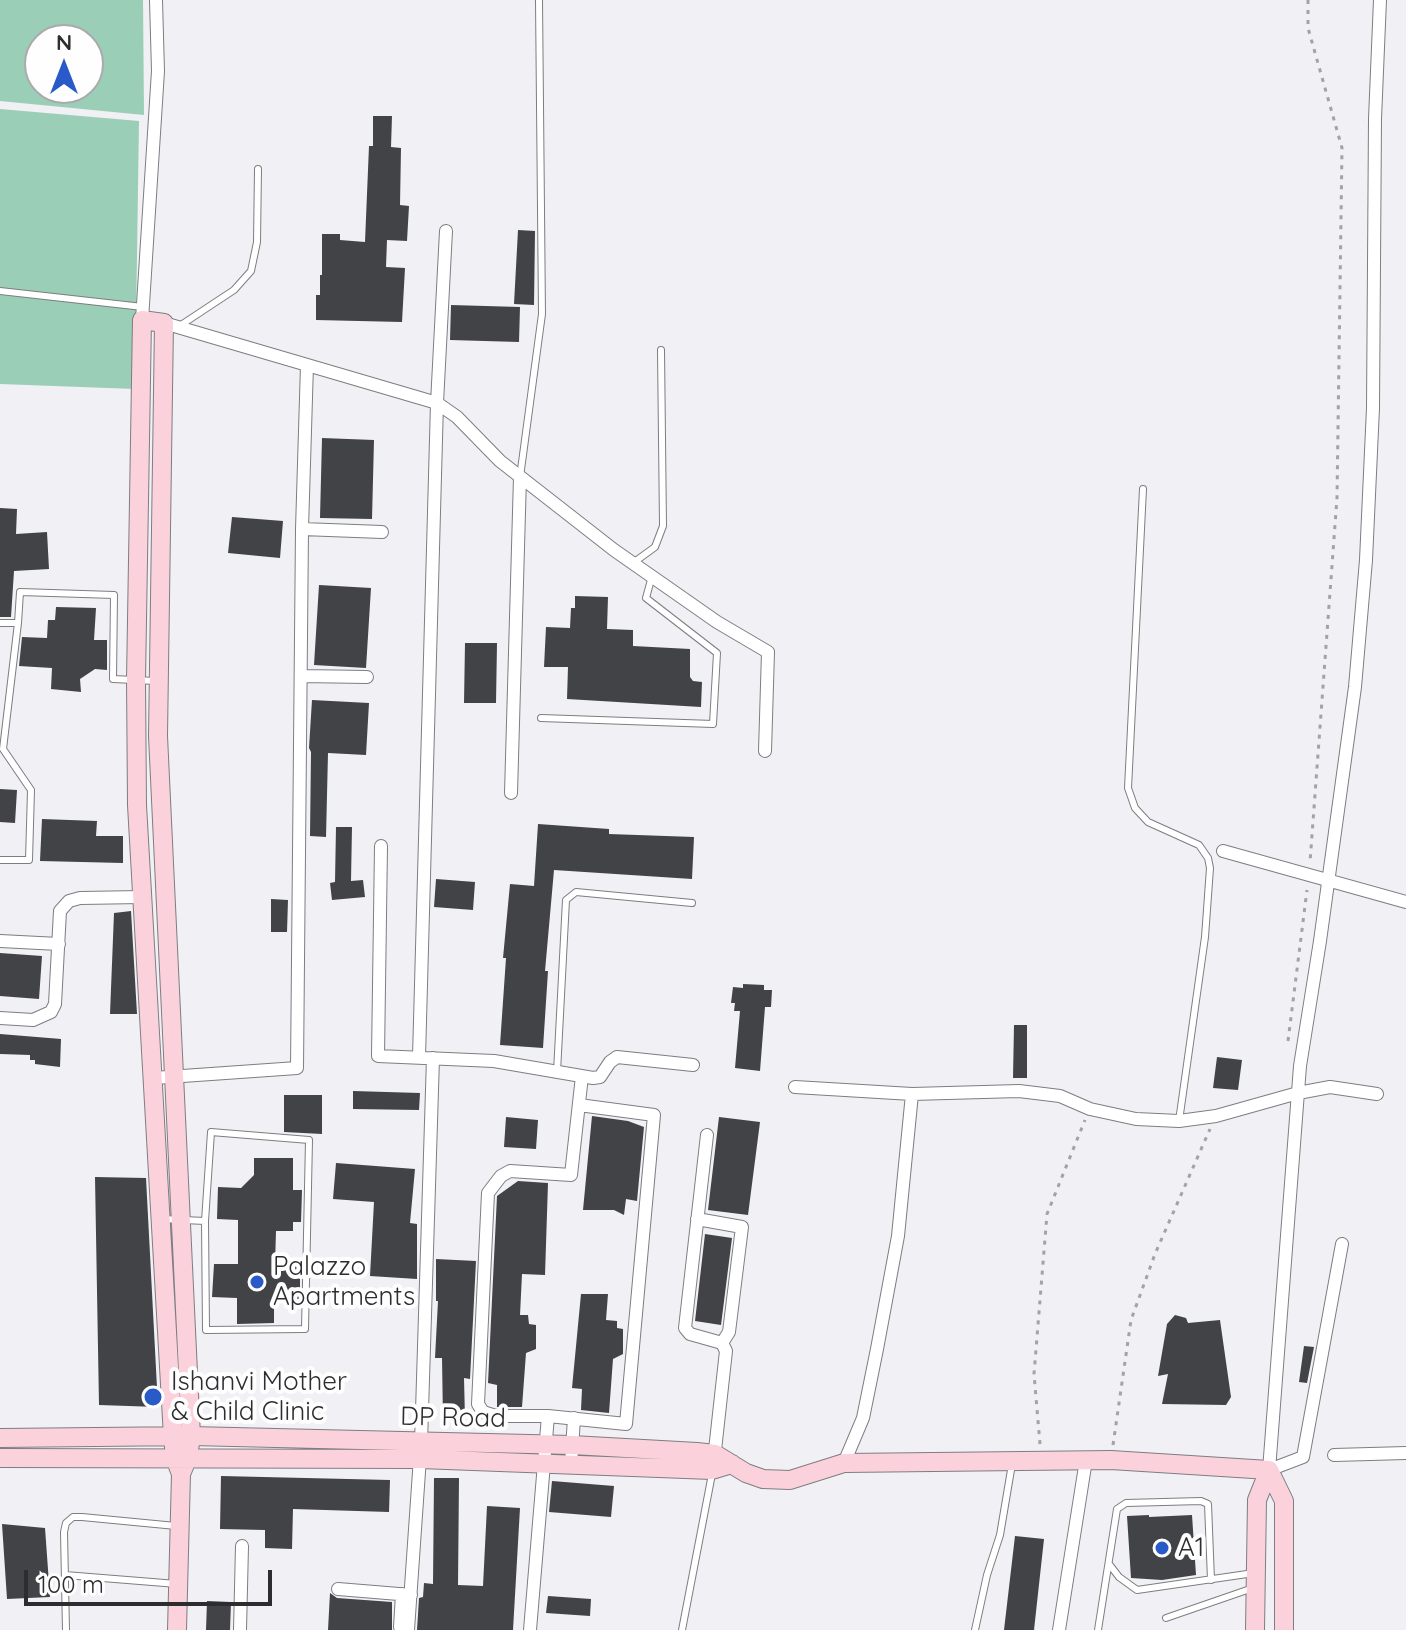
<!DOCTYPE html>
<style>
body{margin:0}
#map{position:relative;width:1406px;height:1630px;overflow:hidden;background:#f0f0f5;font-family:Quicksand,sans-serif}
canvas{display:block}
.north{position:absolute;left:24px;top:24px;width:80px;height:80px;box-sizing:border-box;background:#fefeff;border:2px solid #aaaaac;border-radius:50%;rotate:0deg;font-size:22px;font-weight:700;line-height:32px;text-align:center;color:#2d2d2f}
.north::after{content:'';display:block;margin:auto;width:28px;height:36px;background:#285ac8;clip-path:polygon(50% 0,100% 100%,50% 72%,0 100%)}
.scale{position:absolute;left:24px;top:1570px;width:248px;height:36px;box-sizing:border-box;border:4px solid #2d2d2f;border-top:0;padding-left:10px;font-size:24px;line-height:28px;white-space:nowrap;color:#2d2d2f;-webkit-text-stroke:6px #fefeff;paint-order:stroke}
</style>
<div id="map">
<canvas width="1406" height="1630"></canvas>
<div class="north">N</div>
<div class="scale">100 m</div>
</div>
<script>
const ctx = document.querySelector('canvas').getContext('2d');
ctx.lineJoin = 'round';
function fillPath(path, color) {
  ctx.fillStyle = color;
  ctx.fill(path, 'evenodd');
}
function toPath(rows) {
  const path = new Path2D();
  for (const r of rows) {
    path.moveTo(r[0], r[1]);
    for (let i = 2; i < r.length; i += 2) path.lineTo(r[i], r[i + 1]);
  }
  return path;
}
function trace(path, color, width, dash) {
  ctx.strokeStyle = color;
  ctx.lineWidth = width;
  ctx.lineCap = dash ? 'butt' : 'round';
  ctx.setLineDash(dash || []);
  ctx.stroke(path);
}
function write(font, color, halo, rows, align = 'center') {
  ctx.font = font + ' Quicksand,sans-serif';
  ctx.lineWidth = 8;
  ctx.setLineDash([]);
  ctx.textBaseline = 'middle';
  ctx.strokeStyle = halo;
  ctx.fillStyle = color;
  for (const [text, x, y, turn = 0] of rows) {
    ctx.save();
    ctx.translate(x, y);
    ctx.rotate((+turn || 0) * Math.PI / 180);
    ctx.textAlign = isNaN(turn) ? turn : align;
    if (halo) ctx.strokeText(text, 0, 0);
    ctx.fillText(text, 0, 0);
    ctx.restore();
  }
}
const green = toPath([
 [0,0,143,0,144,115,0,101],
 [88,40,88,88,40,88,40,40],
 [0,109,139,121,135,389,0,384]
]);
const building = toPath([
 [373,116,392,116,391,147,401,148,400,205,409,206,407,241,387,240,386,267,405,268,402,322,316,320,316,295,320,295,320,275,322,275,322,234,340,234,340,240,365,242,369,146,373,146],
 [518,230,535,231,534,305,514,304],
 [451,305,520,307,519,342,450,340],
 [322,438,374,440,372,519,320,518],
 [0,508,17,509,16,534,47,532,49,569,14,571,11,617,0,617],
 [232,517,283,521,280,558,228,553],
 [319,585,371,588,366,668,314,665],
 [575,596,608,597,607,629,633,630,633,646,690,649,690,677,693,681,702,682,701,707,567,699,568,667,544,667,546,627,570,628,571,608,575,608],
 [56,607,96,608,94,640,107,640,107,670,95,669,80,679,81,692,51,689,52,668,19,666,22,637,47,638,48,620,55,620],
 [465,643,497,643,496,703,464,703],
 [312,700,369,703,366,755,328,753,326,837,310,836,311,752,309,748],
 [0,789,17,790,15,823,0,822],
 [42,819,97,821,96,836,123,836,123,863,40,861],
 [538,824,609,829,609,834,694,837,692,879,554,870,545,971,548,971,543,1048,500,1045,506,958,503,958,510,884,534,886],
 [336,827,352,827,351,881,363,880,365,897,332,900,330,883,335,882],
 [436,879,475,882,473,910,434,907],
 [271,899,288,900,287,932,271,932],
 [131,911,137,1014,110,1014,114,913],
 [0,953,42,956,39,999,0,996],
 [743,984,764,985,764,990,772,990,771,1007,765,1007,760,1071,735,1068,740,1011,734,1011,735,1003,731,1003,733,987,743,988],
 [1014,1025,1027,1025,1027,1078,1013,1078],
 [0,1034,61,1039,60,1067,35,1064,35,1060,30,1060,30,1055,0,1054],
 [1217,1057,1242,1060,1238,1090,1213,1088],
 [353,1091,420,1093,419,1110,353,1109],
 [284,1095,322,1095,322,1134,284,1132],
 [592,1116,628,1121,644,1127,637,1201,626,1199,624,1215,614,1210,583,1210],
 [506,1117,538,1120,536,1149,504,1147],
 [719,1117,760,1122,748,1215,708,1210],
 [254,1158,293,1158,293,1190,302,1190,301,1222,293,1222,293,1231,276,1231,275,1265,300,1266,300,1299,282,1299,274,1306,274,1323,237,1324,237,1298,212,1297,214,1264,238,1264,238,1220,217,1219,218,1187,241,1188,254,1175],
 [336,1163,415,1169,410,1223,417,1224,417,1279,370,1276,374,1202,333,1199],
 [95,1177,146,1178,158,1407,99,1405],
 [518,1181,548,1183,545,1275,522,1274,520,1315,528,1315,529,1324,536,1325,536,1349,526,1353,522,1407,497,1407,497,1385,488,1383,497,1196],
 [705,1234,732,1238,721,1325,695,1321],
 [436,1259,476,1261,470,1379,464,1378,465,1419,443,1420,442,1358,435,1358,438,1301,436,1301],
 [581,1294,608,1294,606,1320,617,1321,617,1328,623,1329,623,1354,613,1359,609,1413,581,1410,582,1389,572,1388],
 [1175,1315,1186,1318,1188,1323,1220,1320,1231,1397,1226,1405,1162,1404,1168,1374,1158,1376,1167,1324],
 [1304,1346,1314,1347,1307,1383,1299,1382],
 [221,1476,390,1480,389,1512,293,1509,292,1549,265,1548,265,1530,220,1529],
 [434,1478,459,1478,458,1585,483,1586,487,1506,520,1508,513,1630,417,1630,419,1598,423,1597,424,1583,433,1584],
 [552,1481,614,1486,611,1517,549,1512],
 [1149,1515,1149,1517,1192,1515,1196,1575,1162,1580,1131,1578,1127,1516],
 [2,1524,45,1528,50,1597,7,1599],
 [1015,1536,1044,1539,1034,1630,1004,1630],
 [330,1593,337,1598,392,1602,392,1630,328,1630],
 [548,1596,591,1599,590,1616,546,1613],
 [207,1601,231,1602,230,1630,206,1630]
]);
const path = toPath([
 [1308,0,1308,28,1342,148,1337,498,1310,862],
 [1288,1041,1307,890],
 [1040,1444,1034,1374,1047,1214,1085,1120],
 [1113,1445,1131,1320,1155,1254,1210,1129]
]);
const lane = toPath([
 [0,291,143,307],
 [178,327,234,290,251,271,257,242,258,169],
 [520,477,542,314,539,0],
 [1143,489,1128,788,1135,808,1148,822,1199,845,1208,858,1210,868,1205,937,1179,1121],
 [633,563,655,547,663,526,661,350],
 [0,623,18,623,20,592,114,595,113,679,156,681],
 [541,718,713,724,717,653,646,598,652,576],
 [0,860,29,860,31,790,3,749,18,623],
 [557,1072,566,900,576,892,692,903],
 [162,1219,205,1221,211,1132,309,1140,305,1329,206,1330,205,1221],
 [1109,1564,1119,1577,1137,1590,1254,1573],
 [65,1575,177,1584],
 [1166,1618,1253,1588],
 [66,1630,64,1532,66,1523,73,1517,82,1517,176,1526],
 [682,1630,712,1474],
 [975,1630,987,1575,1000,1535,1012,1464],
 [1098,1630,1117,1509,1126,1503,1201,1501,1208,1504,1211,1580]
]);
const street = toPath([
 [142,320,158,71,156,0],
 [164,323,437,403,457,417,500,461,614,550,717,622,768,652,765,751],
 [302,529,382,532],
 [301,676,367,677],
 [511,793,520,477],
 [381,846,378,1056,494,1061,593,1078,600,1077,610,1062,617,1057,693,1065],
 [1223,851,1406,902],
 [0,941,59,944],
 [0,1018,33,1020,51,1012,55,1004,60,911,69,901,80,898,142,897],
 [419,1057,437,403,446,231],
 [154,1078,297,1068,302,529,307,365],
 [795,1087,912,1094,1019,1091,1060,1096,1090,1109,1136,1119,1179,1121,1216,1116,1298,1093,1330,1087,1377,1094],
 [707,1135,685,1328,690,1334,722,1343,726,1351,714,1459],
 [697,1219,742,1227,729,1332,722,1343],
 [1342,1244,1303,1457,1269,1470,1300,1066,1320,941,1355,687,1366,560,1373,408,1375,119,1380,0],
 [548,1416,496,1416,483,1412,478,1404,488,1193,501,1176,510,1171,571,1175,582,1076],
 [1334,1455,1406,1453],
 [844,1463,863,1418,877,1349,898,1236,912,1094],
 [571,1465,574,1418],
 [338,1589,411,1595],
 [400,1627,402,1594],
 [240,1630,242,1546],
 [408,1630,421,1443,433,1058],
 [530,1630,548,1416,626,1424,654,1115,579,1105],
 [1059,1630,1086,1460]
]);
const secondary = toPath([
 [0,1438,191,1436,572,1445,697,1452,715,1454,746,1473,763,1479,790,1480,844,1463,1111,1460,1269,1470],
 [0,1458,420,1459,712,1470,732,1464],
 [1269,1470,1284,1501,1284,1630],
 [177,1630,181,1474,188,1457,191,1436,158,736,164,323,142,320,136,680,137,805,173,1437,175,1458,181,1474],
 [1255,1630,1257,1500,1269,1470]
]);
const markers = [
 [257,1282,8,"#285ac8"],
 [153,1397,10,"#285ac8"],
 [1162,1548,8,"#285ac8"]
];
const poiNames = [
 ["Palazzo",273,1267],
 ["Apartments",273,1297],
 ["Ishanvi Mother",171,1382],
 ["& Child Clinic",171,1412],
 ["A1",1178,1548]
];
const streetNames = [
 ["DP Road",453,1418,1]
];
fillPath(green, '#9bceb6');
fillPath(building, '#424347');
trace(lane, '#7d7d82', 8);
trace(street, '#7d7d82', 14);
trace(secondary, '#7d7d82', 20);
trace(path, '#a3a3a6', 3, [4, 6]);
trace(lane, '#fff', 6);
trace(street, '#fff', 12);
trace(secondary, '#fbd2db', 18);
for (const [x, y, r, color] of markers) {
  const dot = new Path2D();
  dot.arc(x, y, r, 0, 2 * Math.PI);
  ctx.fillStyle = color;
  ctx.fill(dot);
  trace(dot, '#fefeff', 3);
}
write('26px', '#2d2d2f', '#fefeff', poiNames, 'left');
write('26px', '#2d2d2f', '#fefeff', streetNames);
</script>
